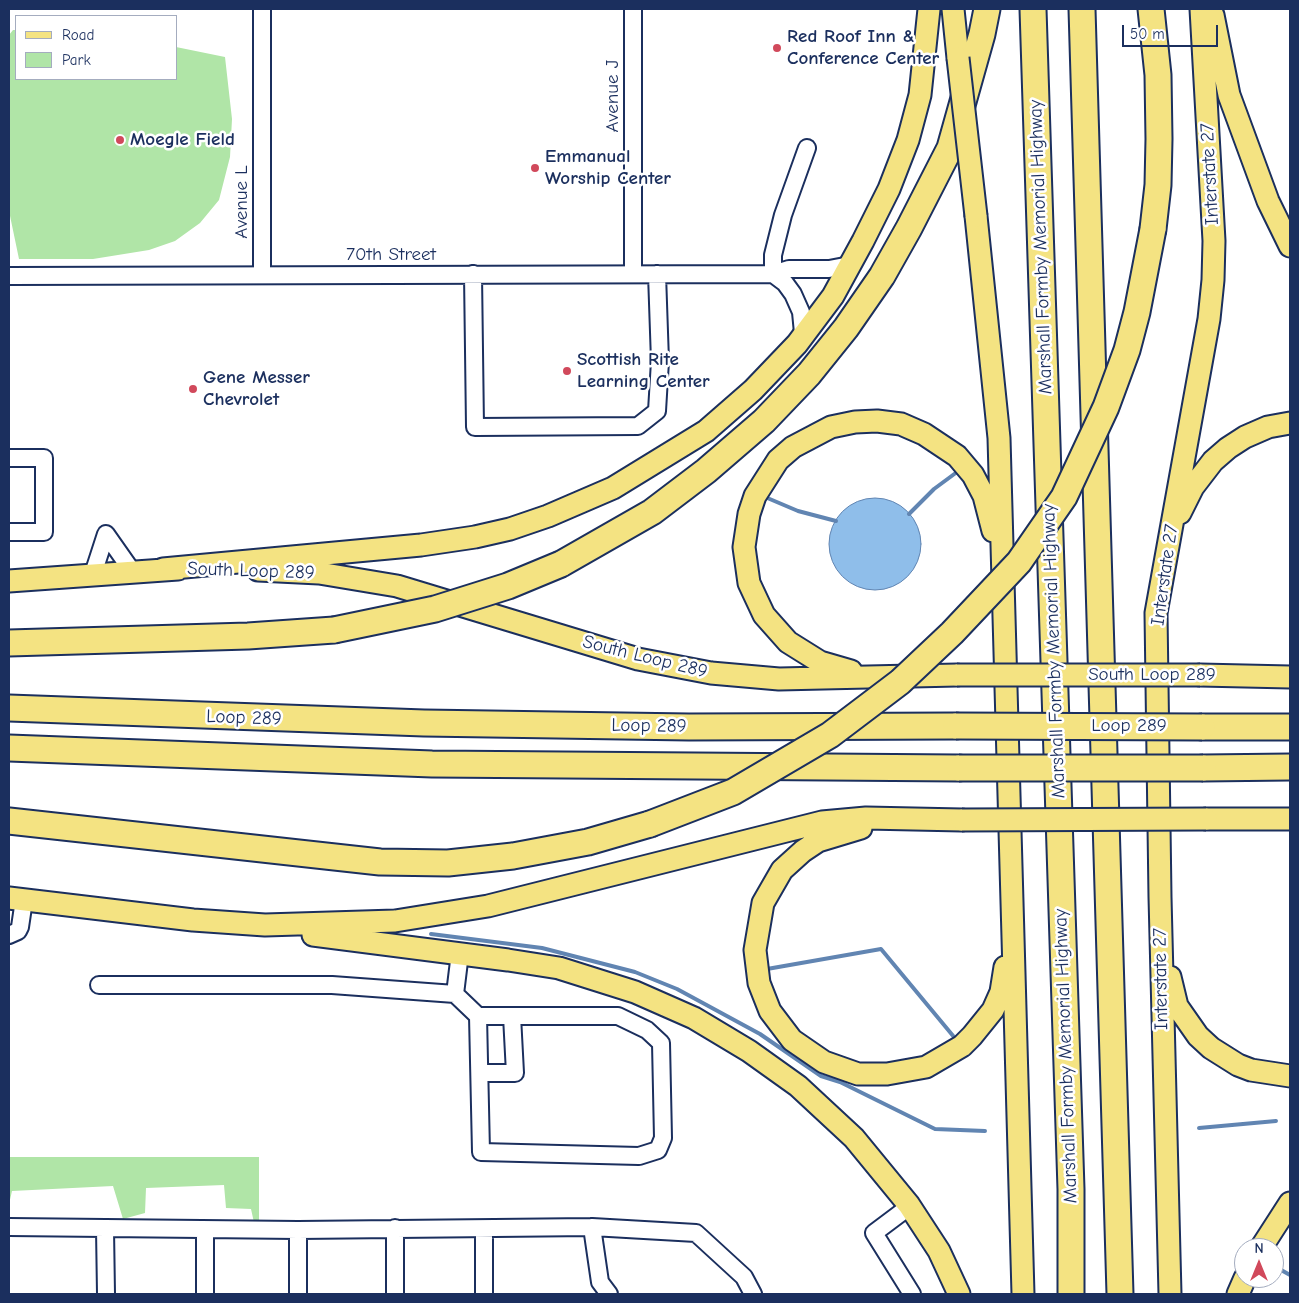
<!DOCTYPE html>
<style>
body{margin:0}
#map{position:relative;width:1299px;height:1303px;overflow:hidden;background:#fff;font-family:"Comic Neue",sans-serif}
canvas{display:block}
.frame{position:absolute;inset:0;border:10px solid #1b2f5e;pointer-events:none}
.legend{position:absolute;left:15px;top:15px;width:162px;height:65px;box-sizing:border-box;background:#fff;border:1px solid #a4acbf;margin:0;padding:6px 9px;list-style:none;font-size:15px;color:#1b2f5e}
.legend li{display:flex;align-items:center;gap:10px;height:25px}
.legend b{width:25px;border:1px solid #a4acbf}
.north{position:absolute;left:1234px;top:1238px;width:50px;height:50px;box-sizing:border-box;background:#fff;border:1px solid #a4acbf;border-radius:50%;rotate:0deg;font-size:14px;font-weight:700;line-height:20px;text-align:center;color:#1b2f5e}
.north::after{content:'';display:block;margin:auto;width:18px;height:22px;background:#d1495b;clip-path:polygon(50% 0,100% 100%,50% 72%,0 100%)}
.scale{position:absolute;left:1122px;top:25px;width:96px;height:22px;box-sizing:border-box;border:2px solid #1b2f5e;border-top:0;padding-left:6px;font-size:15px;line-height:18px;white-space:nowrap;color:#1b2f5e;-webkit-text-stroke:4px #fff;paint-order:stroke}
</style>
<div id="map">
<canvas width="1299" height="1303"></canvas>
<div class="frame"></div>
<ul class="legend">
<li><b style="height:6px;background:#f4e382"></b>Road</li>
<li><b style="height:14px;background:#b0e5a7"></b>Park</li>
</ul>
<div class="north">N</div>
<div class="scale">50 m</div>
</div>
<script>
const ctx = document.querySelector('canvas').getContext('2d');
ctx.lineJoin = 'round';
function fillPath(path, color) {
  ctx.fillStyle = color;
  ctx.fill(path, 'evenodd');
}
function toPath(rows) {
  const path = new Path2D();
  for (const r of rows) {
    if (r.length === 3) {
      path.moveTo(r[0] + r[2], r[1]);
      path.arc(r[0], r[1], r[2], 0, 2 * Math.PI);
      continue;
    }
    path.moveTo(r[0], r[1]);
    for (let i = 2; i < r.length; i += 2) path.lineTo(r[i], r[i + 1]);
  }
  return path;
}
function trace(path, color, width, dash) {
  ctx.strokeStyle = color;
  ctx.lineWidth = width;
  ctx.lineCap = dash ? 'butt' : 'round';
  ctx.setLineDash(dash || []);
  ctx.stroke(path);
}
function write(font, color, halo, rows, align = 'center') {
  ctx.font = font + ' "Comic Neue",sans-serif';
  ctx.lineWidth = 5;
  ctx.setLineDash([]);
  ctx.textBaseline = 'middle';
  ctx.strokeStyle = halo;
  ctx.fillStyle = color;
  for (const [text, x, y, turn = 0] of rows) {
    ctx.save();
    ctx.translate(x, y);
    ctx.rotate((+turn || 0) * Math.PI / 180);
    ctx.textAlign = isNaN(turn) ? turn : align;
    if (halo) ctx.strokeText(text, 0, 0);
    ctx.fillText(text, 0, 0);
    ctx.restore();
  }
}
const green = toPath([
 [13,30,16,30,16,79,176,79,176,47,225,57,232,119,230,157,219,200,200,223,175,241,149,250,93,259,19,259,9,211,9,35],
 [9,1157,259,1157,259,1227,255,1227,251,1209,226,1208,224,1185,146,1188,145,1213,123,1219,113,1186,12,1191,9,1204]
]);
const water = toPath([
 [875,544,46]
]);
const stream = toPath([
 [765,497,798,511,836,521],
 [909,514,934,489,957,472],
 [431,934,542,948,635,972,677,989,760,1034,821,1076,840,1082,935,1129,985,1131],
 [767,969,881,949,954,1037],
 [1199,1128,1276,1121],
 [1274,1266,1290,1275]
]);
const minor = toPath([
 [473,274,475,427,638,426,657,411,660,361,657,274],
 [633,274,633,9],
 [773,274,773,255,783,215,807,148],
 [773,274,785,283,793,294,801,312,803,333],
 [262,275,262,9],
 [9,276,773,274,789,269,829,269,850,265],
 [9,458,44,458,44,532,9,532],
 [93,574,106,534,132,571],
 [9,935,18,931,20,927,24,900],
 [99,985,332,985,455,994,460,953],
 [455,994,478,1016,481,1152,639,1156,658,1150,663,1138,661,1043,647,1030,618,1016,478,1016],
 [480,1073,515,1073,512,1016],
 [910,1206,874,1233,912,1294],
 [9,1227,298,1230,592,1227,696,1233,744,1277,753,1294],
 [592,1227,600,1282,609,1294],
 [395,1228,395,1294],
 [105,1229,106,1294],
 [205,1230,205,1294],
 [298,1230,298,1294],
 [484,1294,484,1229]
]);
const major = toPath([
 [953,9,958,58],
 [1213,15,1229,95,1268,201,1290,246],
 [976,216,999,438,1023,1294],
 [1180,513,1193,487,1213,461,1228,448,1245,437,1268,427,1290,423],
 [163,569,421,545,475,537,510,529,548,516,613,488,706,431,753,390,797,344,833,296,863,241,889,189,908,140,920,95,929,9],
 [258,570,319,573,397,586,638,659,711,673,779,679,957,675],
 [9,581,178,569],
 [851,671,820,662,788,642,764,615,749,583,744,547,749,514,755,496,778,460,793,447,831,427,855,422,877,421,901,424,924,434,957,456,973,475,984,496,993,531],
 [1200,675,1290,677],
 [1206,819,1290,819],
 [861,828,818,841,803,851,782,870,763,903,755,950,759,983,770,1011,792,1040,824,1062,858,1074,887,1074,926,1067,962,1046,972,1036,993,1010,1001,992,1005,967],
 [9,898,193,920,265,925,395,921,488,906,822,822,866,818,962,820],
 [313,935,508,960,559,968,635,992,694,1018,749,1051,798,1086,854,1138,909,1205,939,1251,959,1294],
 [1170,977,1177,1006,1198,1036,1211,1048,1238,1065,1251,1070,1290,1076],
 [1261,1248,1290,1203],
 [1170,1294,1160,897,1156,613,1209,319,1213,280,1214,241,1201,9],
 [1238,1294,1245,1278]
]);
const highway = toPath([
 [1033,9,1071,1189,1071,1294],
 [1082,9,1120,1294],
 [1151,9,1158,75,1159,139,1158,185,1153,229],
 [561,564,652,512,706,471,764,421,809,374,846,328,882,276,909,228,950,148,982,34,987,9],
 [9,643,248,636,334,630],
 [9,708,424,723,689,727,956,726],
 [1202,727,1290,727],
 [9,748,432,764,959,768],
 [1203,768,1290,767],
 [9,821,380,862,448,863,513,856,588,842,650,824]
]);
const majorBridge = toPath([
 [958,58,976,216],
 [957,675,1200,675],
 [962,820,1206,819]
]);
const highwayBridge = toPath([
 [334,630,435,609,508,586,561,564],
 [956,726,1202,727],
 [959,768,1203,768],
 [650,824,733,792,830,735,900,682,952,633,1019,562,1064,497,1106,407,1127,350,1137,312,1153,229]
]);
const markers = [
 [777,48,5,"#d1495b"],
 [120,140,5,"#d1495b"],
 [535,168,5,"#d1495b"],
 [567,371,5,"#d1495b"],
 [193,389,5,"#d1495b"]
];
const poiNames = [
 ["Red Roof Inn &",787,37],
 ["Conference Center",787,59],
 ["Moegle Field",130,140],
 ["Emmanual",545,157],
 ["Worship Center",545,179],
 ["Scottish Rite",577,360],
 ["Learning Center",577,382],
 ["Gene Messer",203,378],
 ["Chevrolet",203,400]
];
const streetNames = [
 ["Avenue J",613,96,-90],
 ["Interstate 27",1210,174,-93],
 ["Avenue L",242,202,-90],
 ["Marshall Formby Memorial Highway",1041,247,-92],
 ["70th Street",391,255],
 ["South Loop 289",251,571,2],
 ["Interstate 27",1165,575,-82],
 ["Marshall Formby Memorial Highway",1054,651,-92],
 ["South Loop 289",645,657,14],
 ["South Loop 289",1152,675],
 ["Loop 289",244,718,2],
 ["Loop 289",649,726,1],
 ["Loop 289",1129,726],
 ["Interstate 27",1161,979,-91],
 ["Marshall Formby Memorial Highway",1066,1056,-92]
];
fillPath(green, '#b0e5a7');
fillPath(water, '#8fbeea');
trace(water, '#6185b2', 1);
trace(stream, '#6185b2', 4);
trace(minor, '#1b2f5e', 20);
trace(major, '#1b2f5e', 25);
trace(highway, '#1b2f5e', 29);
trace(minor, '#fff', 16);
trace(major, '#f4e382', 21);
trace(highway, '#f4e382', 25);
trace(majorBridge, '#1b2f5e', 25, []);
trace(highwayBridge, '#1b2f5e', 29, []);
trace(majorBridge, '#f4e382', 21);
trace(highwayBridge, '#f4e382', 25);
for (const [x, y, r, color] of markers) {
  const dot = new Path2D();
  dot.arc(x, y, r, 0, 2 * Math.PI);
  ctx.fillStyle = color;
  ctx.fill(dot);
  trace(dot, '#fff', 2);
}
write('bold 19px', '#1b2f5e', '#fff', poiNames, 'left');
write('19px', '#1b2f5e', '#fff', streetNames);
</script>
